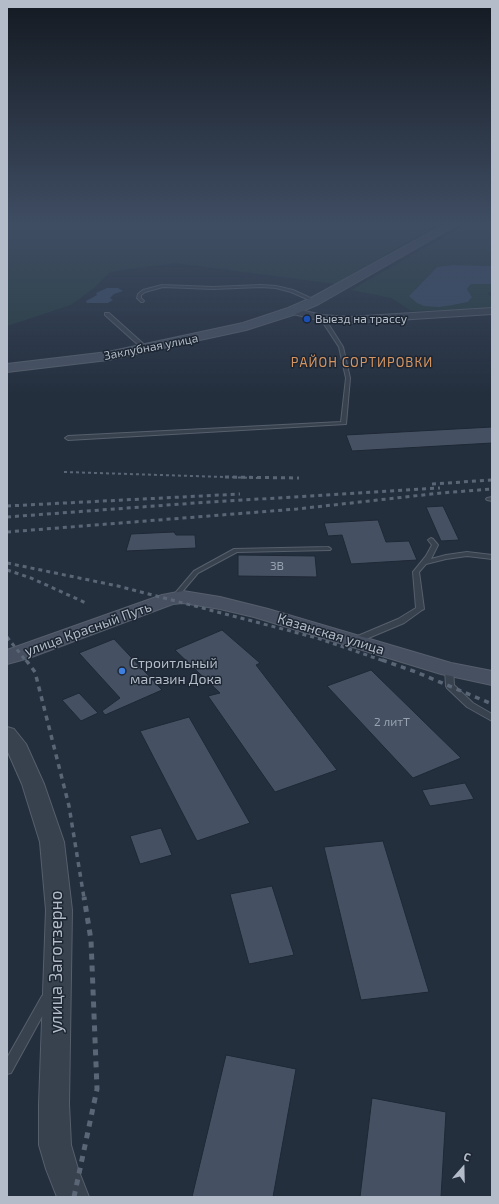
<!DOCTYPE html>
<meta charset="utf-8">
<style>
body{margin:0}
#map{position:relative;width:499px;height:1204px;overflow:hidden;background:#242f3e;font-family:"Exo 2",sans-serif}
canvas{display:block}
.frame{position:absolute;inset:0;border:8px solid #b4bcc9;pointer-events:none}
.north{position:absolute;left:443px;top:1148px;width:40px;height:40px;-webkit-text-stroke:3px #1d2633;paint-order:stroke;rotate:20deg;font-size:11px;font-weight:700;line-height:16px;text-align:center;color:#b4bcc9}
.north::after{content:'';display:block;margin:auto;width:14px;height:18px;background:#b4bcc9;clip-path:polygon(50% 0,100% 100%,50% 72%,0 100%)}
</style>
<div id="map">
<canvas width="499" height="1204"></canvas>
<div class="frame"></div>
<div class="north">С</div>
</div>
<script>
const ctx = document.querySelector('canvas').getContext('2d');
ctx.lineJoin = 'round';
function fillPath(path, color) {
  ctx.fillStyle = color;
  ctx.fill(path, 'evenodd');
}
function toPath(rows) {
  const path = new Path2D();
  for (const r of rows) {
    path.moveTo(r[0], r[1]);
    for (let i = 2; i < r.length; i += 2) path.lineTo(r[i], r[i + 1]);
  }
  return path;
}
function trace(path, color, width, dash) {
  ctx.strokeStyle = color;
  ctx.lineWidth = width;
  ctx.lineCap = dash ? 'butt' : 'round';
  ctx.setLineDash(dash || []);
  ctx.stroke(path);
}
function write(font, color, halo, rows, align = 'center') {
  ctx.font = font + ' "Exo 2",sans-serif';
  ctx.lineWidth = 3;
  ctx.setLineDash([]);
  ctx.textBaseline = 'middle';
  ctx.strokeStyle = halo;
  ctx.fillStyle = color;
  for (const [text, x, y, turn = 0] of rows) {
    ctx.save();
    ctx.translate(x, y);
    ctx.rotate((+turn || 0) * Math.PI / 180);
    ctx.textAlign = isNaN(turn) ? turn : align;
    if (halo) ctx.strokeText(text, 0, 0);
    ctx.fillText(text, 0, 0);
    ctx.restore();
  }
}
const green = toPath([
 [7,226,436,226,335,284,175,263,110,272,93,289,71,305,7,326],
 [463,226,492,226,492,266,453,265,437,267,415,289,453,305,468,302,472,297,467,289,471,284,492,284,492,292,488,293,492,298,492,309,411,311,391,298,351,290]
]);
const water = toPath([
 [453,265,492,266,492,284,471,284,467,289,472,297,468,302,453,305,439,307,424,306,417,303,409,296,437,267],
 [107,288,118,288,123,291,114,294,110,298,113,300,108,303,87,303,86,301,97,295,96,293]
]);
const building = toPath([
 [492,427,492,443,352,451,346,435,492,427],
 [443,506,459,540,441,541,426,507,443,506],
 [378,520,386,542,409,541,417,560,351,564,342,535,328,536,324,523,378,520],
 [174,532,176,535,195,535,196,548,126,551,131,534,174,532],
 [238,555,315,556,317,577,238,576,238,555],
 [222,630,260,663,256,665,337,770,275,792,208,696,220,693,175,650,222,630],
 [114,639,162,690,105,715,102,711,120,698,79,653,114,639],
 [371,670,461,758,413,778,327,686,371,670],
 [79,693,98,713,81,721,62,700,79,693],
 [189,717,250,823,197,841,140,731,189,717],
 [465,783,474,799,430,806,422,790,465,783],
 [161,828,172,855,140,864,130,836,161,828],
 [383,841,429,992,361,1000,324,847,383,841],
 [272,886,294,955,249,964,230,894,272,886],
 [226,1055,296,1069,273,1197,192,1197,226,1055],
 [372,1098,446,1112,441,1197,360,1197,372,1098]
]);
const service = toPath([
 [162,285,213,287,261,285,276,286,293,290,317,301,314,302,291,292,276,288,261,287,213,289,163,287,145,292,141,295,141,298,144,301,143,302,141,302,137,298,138,294,143,290,162,285],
 [105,313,109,313,148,348,148,350,144,350,105,315,105,313],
 [320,317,324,317,343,347,350,378,346,424,68,440,65,438,68,436,341,422,346,378,339,347,320,318,320,317],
 [492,497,492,501,487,500,486,499,487,498,492,497],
 [431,538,433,539,438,545,431,559,446,555,467,552,492,555,492,559,467,556,446,559,426,564,419,572,424,609,422,610,404,623,359,642,353,642,352,640,353,638,398,619,416,608,413,572,426,556,432,545,428,540,431,538],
 [328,547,330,548,331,549,330,550,237,552,198,573,176,599,174,600,171,598,194,571,234,549,328,547],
 [446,667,452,667,453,669,454,685,473,703,492,714,492,721,467,707,447,688,446,686,445,669,446,667],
 [46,994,50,996,51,999,50,1002,11,1073,7,1074,7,1058,42,996,46,994]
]);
const minor = toPath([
 [292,308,322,315,349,317,492,308,492,314,349,323,322,321,289,313,288,311,292,308]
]);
const tertiary = toPath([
 [7,727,14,729,26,744,44,784,64,842,72,910,69,1104,71,1145,78,1169,89,1197,57,1197,46,1169,39,1145,39,1104,46,910,40,842,22,784,7,750,7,727]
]);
const secondary = toPath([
 [442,226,455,226,319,304,296,314,246,330,108,360,7,372,7,364,108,352,243,323,288,308,311,298,442,226],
 [183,591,220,597,268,609,451,663,492,671,492,685,441,674,254,617,220,609,183,603,173,604,29,658,7,664,7,650,162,595,183,591]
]);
const railFar3 = toPath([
 [64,472,257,478]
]);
const railFar2 = toPath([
 [225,477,299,478],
 [432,484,492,480],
 [7,506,240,494],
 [7,517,195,503,440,488],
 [7,532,297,509,441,493,492,489],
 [7,563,118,586,317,638,384,661],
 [7,570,31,578,86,603],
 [7,637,26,661]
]);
const railFar1 = toPath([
 [26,660,35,672,69,806,84,898],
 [382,660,416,672,492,704]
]);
const rail = toPath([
 [74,1197,97,1089,91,940,84,897]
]);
const markers = [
 [307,319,4,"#1a4fb4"],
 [122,671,4,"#3f7fe0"]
];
const farPoinames = [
 ["Выезд на трассу",315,319]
];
const farStreetnames = [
 ["Заклубная улица",151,347,-11]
];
const numberNames = [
 ["3В",277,566],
 ["2 литТ",392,722]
];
const farNeighbourhoodnames = [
 ["РАЙОН СОРТИРОВКИ",362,363]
];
const streetNames = [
 ["улица Красный Путь",88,629,-20],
 ["Казанская улица",331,634,17]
];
const poiNames = [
 ["Строитльный",130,663],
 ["магазин Дока",130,679]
];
const nearStreetnames = [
 ["улица Заготзерно",56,962,-90]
];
fillPath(green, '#263c3f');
fillPath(water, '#394c67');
fillPath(building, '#455162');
trace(building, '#1f2835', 1);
trace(service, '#565f6c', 2);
trace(minor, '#565f6c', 2);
trace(tertiary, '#565f6c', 2);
trace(secondary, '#565f6c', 2);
fillPath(service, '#38414e');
fillPath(minor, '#38414e');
fillPath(tertiary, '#38414e');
fillPath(secondary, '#465061');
trace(railFar3, '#5a6575', 2, [3, 3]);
trace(railFar2, '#5a6575', 3, [4, 4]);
trace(railFar1, '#5a6575', 3.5, [5, 5]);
trace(rail, '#5a6575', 5, [6, 6]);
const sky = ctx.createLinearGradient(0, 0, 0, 395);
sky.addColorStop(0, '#141a22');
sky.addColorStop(0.57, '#3f4d63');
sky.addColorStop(1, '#3f4d6300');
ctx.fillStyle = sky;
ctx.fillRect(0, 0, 499, 395);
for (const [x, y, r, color] of markers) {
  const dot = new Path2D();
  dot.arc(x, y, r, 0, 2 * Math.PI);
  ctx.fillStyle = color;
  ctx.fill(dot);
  trace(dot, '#1d2633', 1.5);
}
write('12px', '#b4bcc9', '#1d2633', farPoinames, 'left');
write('12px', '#b4bcc9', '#1d2633', farStreetnames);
write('12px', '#98a1af', null, numberNames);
ctx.letterSpacing = '1px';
write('13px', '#d59563', '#1d2633', farNeighbourhoodnames);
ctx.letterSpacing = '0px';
write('14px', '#b4bcc9', '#1d2633', streetNames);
write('14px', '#b4bcc9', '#1d2633', poiNames, 'left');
write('17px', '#b4bcc9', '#1d2633', nearStreetnames);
</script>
